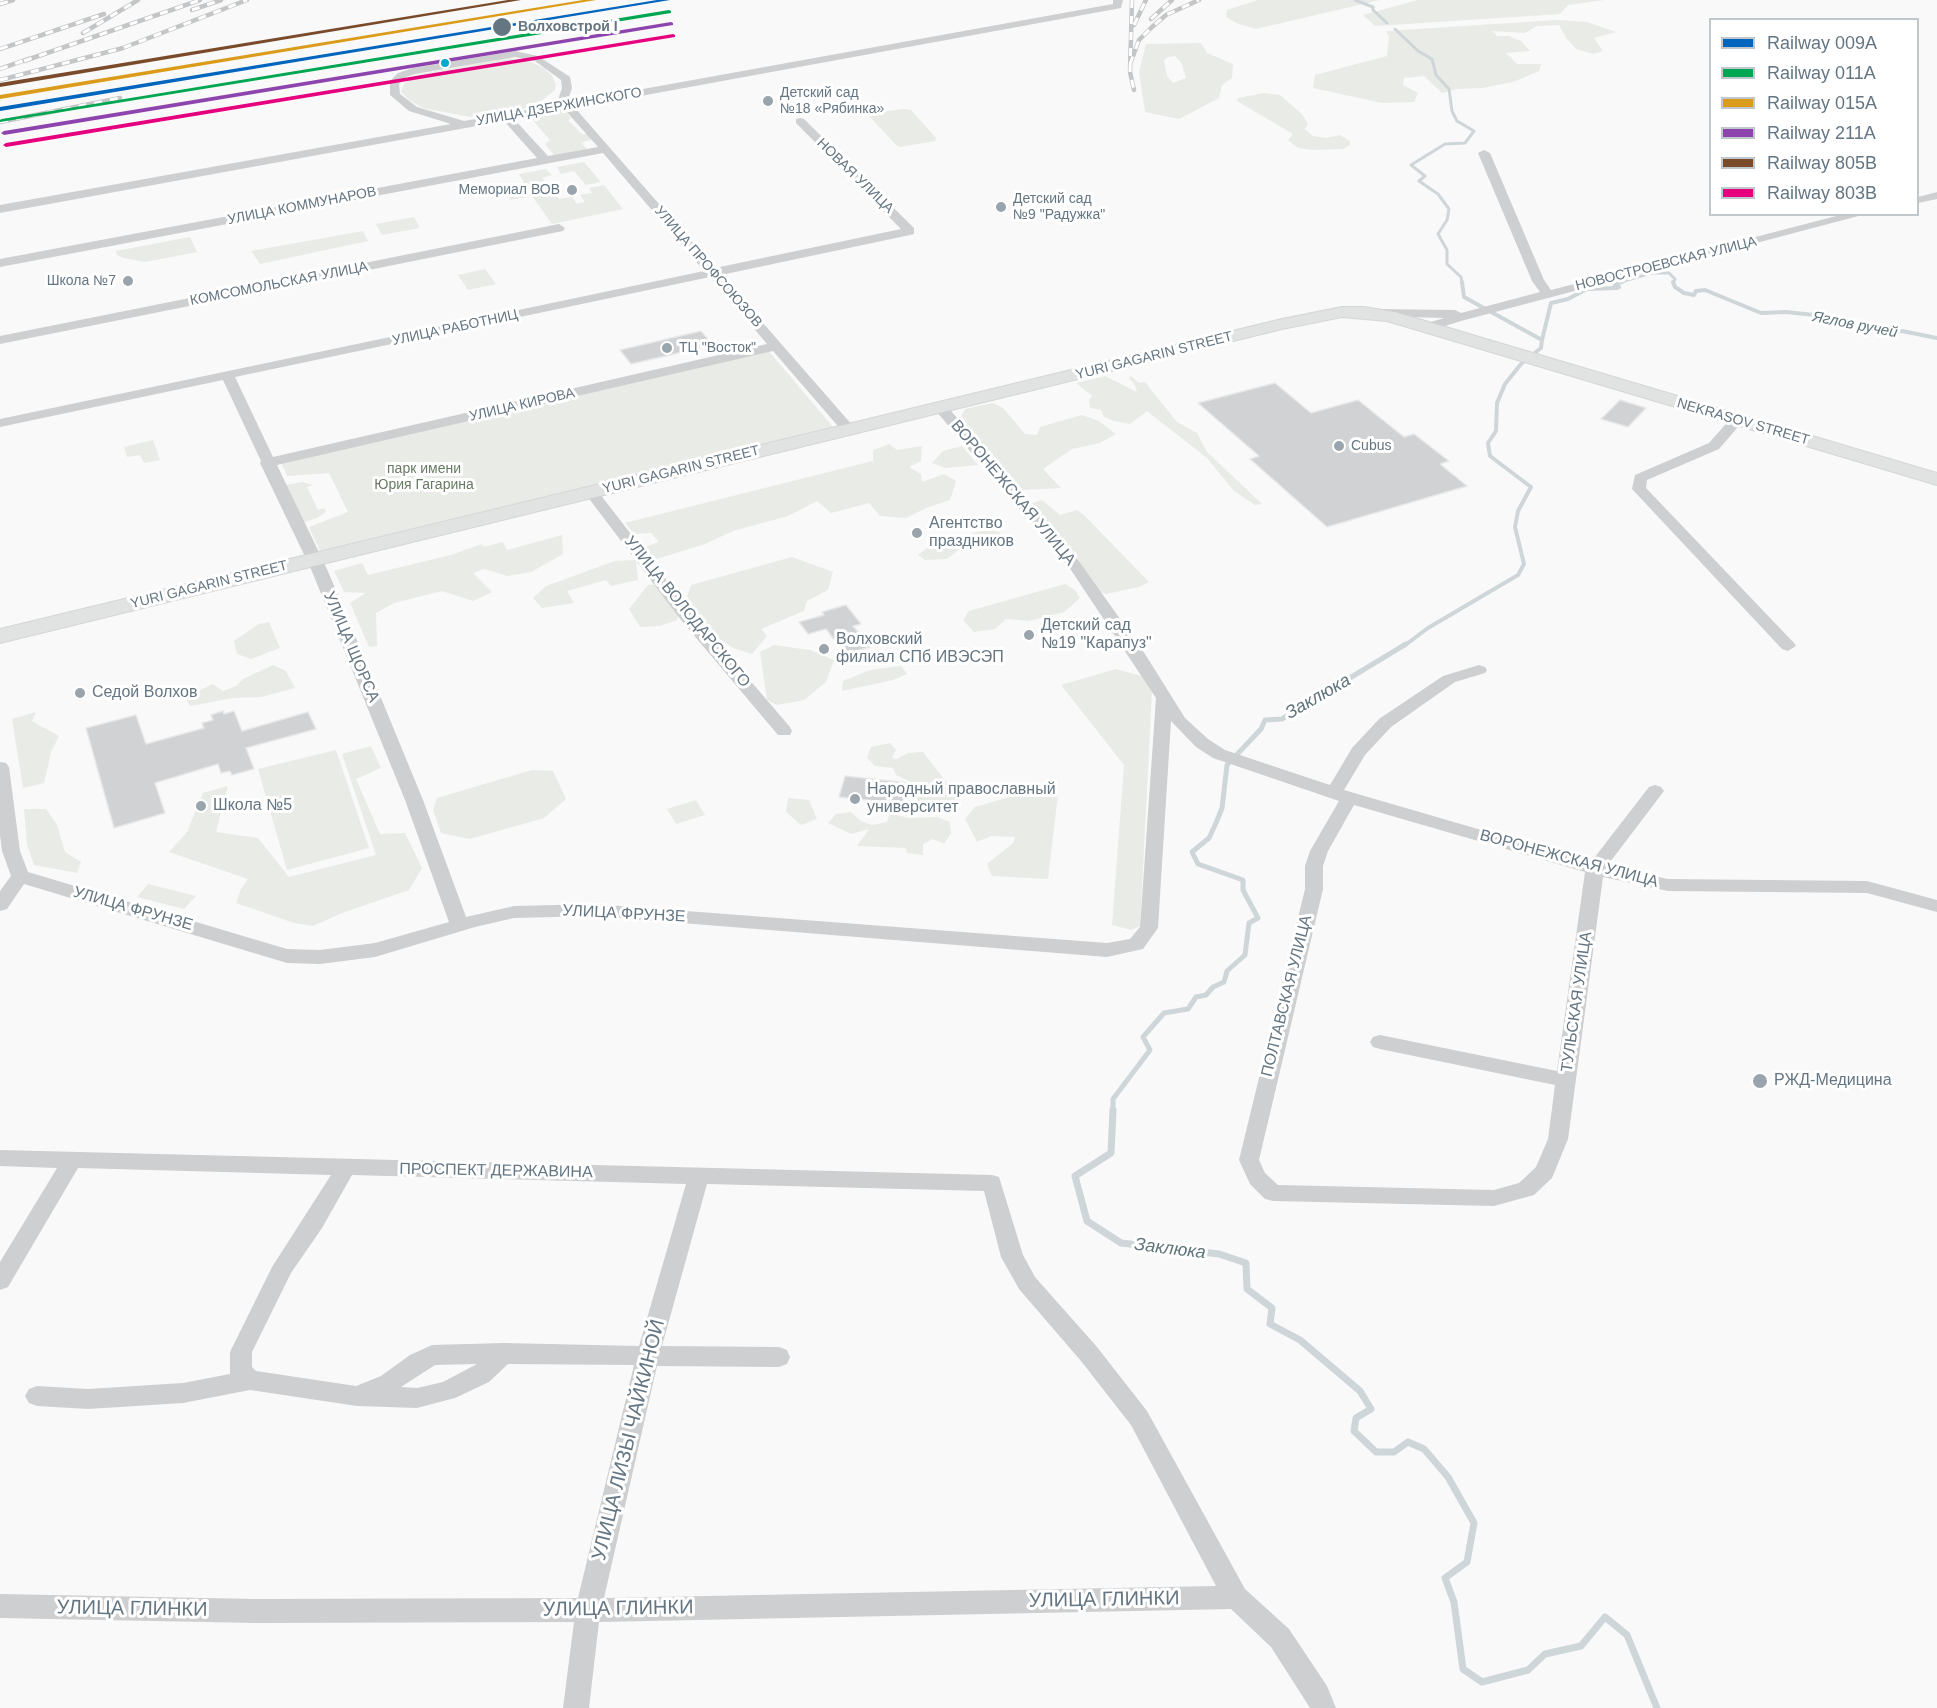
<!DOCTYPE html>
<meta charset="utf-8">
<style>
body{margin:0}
#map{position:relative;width:1937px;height:1708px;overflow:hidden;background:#f9f9f9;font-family:Arial,sans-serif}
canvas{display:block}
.legend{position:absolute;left:1709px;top:18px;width:210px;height:198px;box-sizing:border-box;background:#fff;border:2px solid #c1c8cd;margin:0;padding:8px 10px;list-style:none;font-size:18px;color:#657683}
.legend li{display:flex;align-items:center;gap:12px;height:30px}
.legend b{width:30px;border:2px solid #c1c8cd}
</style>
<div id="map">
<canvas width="1937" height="1708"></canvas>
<ul class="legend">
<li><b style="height:8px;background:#0065bd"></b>Railway 009А</li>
<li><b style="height:8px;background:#00a651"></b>Railway 011А</li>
<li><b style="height:8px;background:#da9c1a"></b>Railway 015А</li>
<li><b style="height:8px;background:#8e44ad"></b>Railway 211А</li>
<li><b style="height:8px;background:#7a4b2a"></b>Railway 805В</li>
<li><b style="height:8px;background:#e5007d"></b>Railway 803В</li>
</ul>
</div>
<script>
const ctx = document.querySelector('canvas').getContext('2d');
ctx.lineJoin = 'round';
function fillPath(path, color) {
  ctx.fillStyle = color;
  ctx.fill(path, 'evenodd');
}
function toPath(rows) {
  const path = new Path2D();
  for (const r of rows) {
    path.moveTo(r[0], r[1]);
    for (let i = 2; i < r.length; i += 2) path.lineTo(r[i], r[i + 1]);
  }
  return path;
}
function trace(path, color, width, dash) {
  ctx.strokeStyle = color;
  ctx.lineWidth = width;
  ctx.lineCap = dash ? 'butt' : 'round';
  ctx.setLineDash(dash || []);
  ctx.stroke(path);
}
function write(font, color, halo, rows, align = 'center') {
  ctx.font = font + ' Arial,sans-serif';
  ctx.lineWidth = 6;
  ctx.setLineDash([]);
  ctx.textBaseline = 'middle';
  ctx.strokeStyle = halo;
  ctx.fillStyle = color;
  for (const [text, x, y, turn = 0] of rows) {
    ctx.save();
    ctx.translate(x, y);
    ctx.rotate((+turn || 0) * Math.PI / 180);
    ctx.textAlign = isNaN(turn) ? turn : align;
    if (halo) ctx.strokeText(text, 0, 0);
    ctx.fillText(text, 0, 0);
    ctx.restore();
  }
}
const green = toPath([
 [1258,0,1380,0,1256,29,1236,23,1226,17,1227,10],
 [1418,0,1604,0,1568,5,1560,14,1375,26,1363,15],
 [1558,20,1587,22,1616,32,1594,38,1603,51,1593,54,1576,49,1566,38,1559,25,1537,26,1525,33,1492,31,1497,36,1508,36,1521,41,1530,51,1506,53,1517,64,1541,64,1539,71,1513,82,1482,88,1457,89,1442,93,1424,76,1404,78,1403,85,1418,93,1414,102,1382,103,1313,88,1315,75,1387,56,1389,37,1386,31],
 [1201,43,1207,53,1233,64,1232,78,1222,85,1219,98,1179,119,1145,112,1139,72,1146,44],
 [1175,56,1181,62,1186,78,1173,83,1167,76,1164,60,1168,57],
 [508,58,527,60,544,68,552,76,556,85,555,90,535,106,496,115,470,117,423,108,409,100,401,92,404,84,416,75],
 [1264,93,1280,95,1302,114,1308,124,1305,129,1313,136,1326,138,1340,135,1350,141,1350,145,1343,149,1312,150,1298,148,1288,140,1293,134,1237,101,1238,98],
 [563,109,571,118,568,120,582,134,588,134,592,140,581,142,587,149,554,155,545,144,550,140,529,116],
 [902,109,911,110,936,138,935,141,900,147,896,145,870,117,874,113],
 [584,162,601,182,586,185,574,171,561,174,557,167],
 [546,169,552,175,542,178,559,199,572,197,577,204,585,202,580,195,592,193,589,188,604,185,623,209,552,224,532,196,510,200,510,196,524,182,519,174],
 [414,217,420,228,382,235,376,224],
 [363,231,368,241,260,264,251,251],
 [190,237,197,252,145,262,124,258,117,255,116,251],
 [485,269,496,284,468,290,458,275],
 [767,349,833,427,320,551,309,527,348,512,329,473,287,476,281,462],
 [1105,376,1137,392,1135,385,1129,378,1131,376,1139,383,1145,382,1177,422,1197,433,1207,452,1262,504,1255,505,1234,491,1207,458,1147,411,1130,424,1114,421,1104,417,1101,410,1090,408,1089,400,1092,396,1076,383],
 [993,403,1003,408,1025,434,1037,435,1040,427,1082,415,1099,421,1116,434,1100,443,1072,449,1043,469,1061,488,1023,490,959,420,965,409],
 [153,440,160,460,144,463,140,455,127,457,124,447],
 [889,444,897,450,922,446,921,461,909,467,921,474,922,482,944,474,956,481,950,500,926,508,906,518,880,516,869,503,831,513,817,501,788,516,733,531,705,544,650,561,644,547,659,542,651,533,634,534,625,523,873,461,873,450],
 [962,446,978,465,945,468,932,463,943,451],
 [302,482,313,485,307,487,318,510,324,508,326,512,317,518,304,522,285,485],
 [1042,500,1060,515,1077,510,1084,515,1149,582,1139,587,1106,594,1100,592,1059,537,1031,504],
 [988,529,1000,532,1002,538,985,548,961,548,947,559,925,560,918,555,931,545],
 [562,535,563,554,531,572,508,576,484,569,473,573,492,592,473,601,442,591,394,603,376,613,377,646,369,647,350,603,366,593,344,592,334,571,362,563,368,575,451,555,482,544,484,547,503,542,507,550],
 [792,557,833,572,828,590,807,601,804,611,761,629,767,636,752,654,733,648,700,625,685,603,691,585],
 [636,560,638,580,611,586,606,580,567,591,574,603,542,608,533,598,546,586,615,561],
 [670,584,682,596,677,620,660,626,640,627,629,609,648,585],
 [1065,584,1075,590,1080,598,1064,612,1029,621,1006,619,995,629,974,632,963,620,969,611],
 [269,622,280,648,251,659,237,654,234,641,259,624],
 [774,645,810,650,834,660,826,682,804,700,777,705,767,700,760,652],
 [273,665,286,671,295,688,261,697,233,698,190,706,185,697,213,684,223,691,236,686,243,679],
 [901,666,907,674,893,680,842,691,843,681,870,670],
 [1116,669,1145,677,1152,692,1140,926,1131,930,1112,925,1124,765,1061,685],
 [36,712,32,721,59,736,51,752,44,783,23,788,12,719],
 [890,743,896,750,892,758,897,759,908,753,923,752,958,797,958,805,945,806,933,813,921,812,911,782,896,775,893,768,875,766,867,758,871,747],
 [371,746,381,768,356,779,380,834,405,833,422,868,409,890,342,913,313,926,294,923,236,903,241,889,248,879,169,852,187,832,203,793,228,786,216,832,258,838,289,877,376,855,342,754],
 [336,750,369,848,287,870,258,769],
 [532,770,553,771,566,799,544,818,470,839,441,833,433,810,437,798],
 [1040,788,1058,794,1048,879,992,876,987,864,1013,843,1015,837,991,836,977,842,965,819,975,807],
 [788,798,809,800,817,819,801,825,786,812],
 [696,800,705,815,676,824,667,809],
 [24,809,46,809,57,825,65,852,81,862,77,873,34,865,27,844],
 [851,812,861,821,872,825,887,822,890,813,908,818,937,817,950,822,951,833,944,844,933,839,923,844,923,855,907,853,906,848,857,846,869,829,851,834,828,823,836,814],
 [148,884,196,896,184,909,137,897]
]);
const streamFar3 = toPath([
 [1355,0,1373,7,1373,10,1387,23],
 [1395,29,1418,51,1432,59,1436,75,1449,89,1452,111,1457,121,1474,131,1465,143,1445,144,1411,165,1425,176,1419,181,1438,194,1449,209,1447,220,1438,234,1447,250,1447,264,1461,277,1462,283],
 [1617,283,1652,273,1669,273,1675,279,1673,283]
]);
const streamFar2 = toPath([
 [1673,282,1675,287,1684,293,1694,295,1696,291,1705,290,1761,313,1786,312,1824,316,1871,330,1887,333,1902,331,1937,338],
 [1542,340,1551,303,1568,299,1587,289,1616,288,1619,287,1614,284,1622,282],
 [1404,646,1428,628,1518,575,1524,564,1515,527,1518,511,1531,487,1490,456,1488,443,1496,431,1497,403,1505,384,1521,364,1541,348,1542,340,1464,297,1462,282]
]);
const streamFar1 = toPath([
 [1113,1111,1113,1099,1150,1050,1143,1037,1164,1013,1188,1009,1196,997,1206,995,1213,987,1224,982,1227,971,1245,955,1249,923,1258,918,1243,890,1243,880,1198,864,1192,852,1209,838,1216,823,1222,808,1227,765,1261,729,1265,720,1282,719,1406,644]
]);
const stream = toPath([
 [1113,1110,1111,1153,1075,1176,1087,1221,1121,1243,1219,1254,1246,1263,1247,1289,1272,1308,1270,1324,1300,1340,1360,1391,1371,1409,1356,1418,1354,1431,1376,1452,1394,1452,1408,1442,1424,1449,1448,1477,1474,1523,1467,1562,1445,1578,1454,1602,1463,1669,1482,1682,1528,1670,1545,1654,1581,1646,1605,1617,1627,1635,1657,1708]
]);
const building = toPath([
 [701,331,713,345,631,364,620,350,701,331],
 [1275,383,1311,413,1358,400,1404,437,1414,434,1449,461,1440,464,1467,486,1327,527,1250,459,1259,456,1198,403,1275,383],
 [1620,400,1646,408,1628,427,1601,419,1620,400],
 [846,605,861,624,853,626,870,647,845,654,826,629,808,634,799,622,824,615,822,612,846,605],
 [223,711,224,714,234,711,242,731,308,712,316,729,246,748,254,769,232,775,230,771,221,773,218,764,155,783,165,813,114,828,86,728,136,715,146,744,204,728,202,723,213,720,211,715,223,711],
 [845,776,909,783,903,804,839,797,845,776]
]);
const minor = toPath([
 [1113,0,1123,0,1121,8,575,108,715,268,901,229,796,123,796,119,800,118,804,119,914,228,914,234,910,235,721,275,853,426,855,429,853,432,843,432,773,351,277,465,327,569,372,676,423,800,466,917,514,906,594,904,1107,943,1130,939,1140,927,1156,698,1071,570,936,411,934,408,941,404,946,405,1081,564,1145,654,1185,718,1208,739,1225,750,1330,785,1352,748,1379,719,1443,676,1479,665,1485,667,1487,670,1485,673,1455,682,1391,727,1365,755,1344,790,1591,862,1649,787,1655,785,1661,787,1664,791,1607,866,1668,879,1867,881,1937,900,1937,912,1867,893,1668,891,1603,877,1568,1139,1552,1178,1534,1195,1494,1206,1273,1201,1265,1199,1250,1184,1239,1160,1305,889,1305,866,1310,851,1339,801,1213,758,1196,747,1171,721,1158,928,1143,949,1107,957,594,916,514,918,475,927,375,957,320,964,287,963,24,884,7,909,0,911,0,891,11,876,2,851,0,835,0,762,6,763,9,767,20,851,28,872,287,949,320,950,375,943,449,922,405,800,311,569,260,463,261,461,223,380,0,427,0,419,704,271,603,153,0,267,0,259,537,158,504,121,0,213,0,205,451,124,409,111,390,95,390,81,398,73,413,68,515,51,538,56,570,77,572,88,568,100,571,102,1113,4,1113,0],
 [515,57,535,61,561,80,562,88,558,100,561,104,464,121,417,107,400,94,399,84,406,77,415,74,515,57],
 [565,110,598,147,548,156,514,119,565,110],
 [710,277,767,344,273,457,235,377,710,277],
 [1354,805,1585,872,1557,1071,1380,1035,1373,1037,1370,1042,1373,1047,1380,1049,1555,1085,1548,1139,1536,1167,1519,1183,1494,1190,1278,1185,1265,1173,1259,1160,1323,889,1323,866,1328,851,1354,805],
 [1484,150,1490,153,1544,280,1551,290,1844,214,1866,214,1461,321,1426,332,1420,328,1421,325,1444,318,1370,316,1369,313,1370,310,1375,309,1455,310,1461,313,1540,292,1532,281,1478,153,1484,150],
 [1937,192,1937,199,1918,203,1918,197,1937,192],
 [559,224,565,228,563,231,0,344,0,336,559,224],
 [1737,416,1744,420,1719,449,1647,480,1646,488,1794,643,1796,646,1788,651,1782,649,1632,489,1635,475,1709,443,1732,417,1737,416],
 [591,488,596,489,693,614,790,727,792,731,790,735,778,735,681,620,584,492,591,488],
 [0,1150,992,1175,999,1177,1023,1255,1035,1277,1097,1347,1147,1411,1245,1589,1289,1629,1327,1686,1336,1708,1310,1708,1271,1647,1231,1609,599,1622,589,1708,563,1708,574,1622,256,1623,0,1618,0,1594,256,1599,578,1598,634,1365,508,1364,489,1382,455,1398,417,1408,357,1406,250,1390,183,1403,88,1409,37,1406,29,1403,25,1396,29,1389,37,1386,88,1389,183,1383,230,1374,230,1352,272,1267,331,1175,78,1168,8,1287,0,1290,0,1262,57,1168,0,1166,0,1150],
 [352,1175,686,1184,639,1346,504,1343,432,1345,410,1355,381,1376,356,1386,256,1371,252,1367,252,1352,291,1273,322,1228,352,1175],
 [707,1184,984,1191,1001,1257,1019,1289,1081,1361,1131,1425,1216,1586,604,1598,657,1366,779,1367,787,1364,790,1357,787,1350,779,1347,662,1346,707,1184],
 [477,1364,443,1382,417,1388,401,1387,435,1365,477,1364]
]);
const secondary = toPath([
 [1342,307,1364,307,1395,312,1937,473,1937,485,1387,321,1342,317,1282,329,0,643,0,629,1282,319,1342,307]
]);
const rail = toPath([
 [1132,0,1130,72,1134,90],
 [0,4,13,0],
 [192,10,221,0],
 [1151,19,1172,0],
 [1134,25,1146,0],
 [83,33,138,0],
 [0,49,104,14],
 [24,61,200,0],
 [1130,64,1139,40,1152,27,1166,15,1199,0],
 [0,69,31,58],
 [0,80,123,48,247,0],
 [0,122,120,98]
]);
const rail1 = toPath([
 [657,0,670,0,0,111,0,107,657,0]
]);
const rail2 = toPath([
 [669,10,671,11,671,13,0,122,0,120,2,119,669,10]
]);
const rail3 = toPath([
 [583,0,596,0,0,99,0,95,583,0]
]);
const rail4 = toPath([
 [671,22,673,23,673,25,4,135,1,133,4,131,671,22]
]);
const rail5 = toPath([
 [508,0,521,0,0,87,0,83,508,0]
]);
const rail6 = toPath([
 [673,34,675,35,675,37,6,147,3,145,6,143,673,34]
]);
const markers = [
 [502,27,10,"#657683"],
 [445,63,5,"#00a9ce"],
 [768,101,6,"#99a4ac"],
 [572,190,6,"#99a4ac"],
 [1001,207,6,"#99a4ac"],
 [128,281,6,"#99a4ac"],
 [667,348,6,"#99a4ac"],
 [1339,446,6,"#99a4ac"],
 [917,533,6,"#99a4ac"],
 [1029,635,6,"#99a4ac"],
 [824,649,6,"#99a4ac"],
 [80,693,6,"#99a4ac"],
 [855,799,6,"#99a4ac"],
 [201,806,6,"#99a4ac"],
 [1760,1081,8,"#99a4ac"]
];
const farStopnames = [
 ["Волховстрой I",518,27]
];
const farPoinames = [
 ["Детский сад",780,93],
 ["№18 «Рябинка»",780,109],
 ["Мемориал ВОВ",560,190,"right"],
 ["Детский cад",1013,199],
 ["№9 \"Радужка\"",1013,215],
 ["Школа №7",116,281,"right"],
 ["ТЦ \"Восток\"",679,348],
 ["Cubus",1351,446]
];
const farStreetnames = [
 ["УЛИЦА ДЗЕРЖИНСКОГО",559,107,-10],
 ["НОВАЯ УЛИЦА",855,176,44],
 ["УЛИЦА КОММУНАРОВ",302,206,-11],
 ["НОВОСТРОЕВСКАЯ УЛИЦА",1666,264,-14],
 ["УЛИЦА ПРОФСОЮЗОВ",708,267,49],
 ["КОМСОМОЛЬСКАЯ УЛИЦА",279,284,-11],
 ["УЛИЦА РАБОТНИЦ",455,328,-12],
 ["YURI GAGARIN STREET",1154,356,-14],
 ["УЛИЦА КИРОВА",522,405,-13],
 ["NEKRASOV STREET",1743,422,16],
 ["YURI GAGARIN STREET",681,470,-14],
 ["YURI GAGARIN STREET",209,585,-14]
];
const farParknames = [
 ["парк имени",424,469],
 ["Юрия Гагарина",424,485]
];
const farWaternames = [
 ["Яглов ручей",1855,325,11]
];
const streetNames = [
 ["ВОРОНЕЖСКАЯ УЛИЦА",1013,493,50],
 ["УЛИЦА ВОЛОДАРСКОГО",687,612,51],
 ["УЛИЦА ЩОРСА",351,647,67],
 ["ВОРОНЕЖСКАЯ УЛИЦА",1569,859,15],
 ["УЛИЦА ФРУНЗЕ",133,909,16],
 ["УЛИЦА ФРУНЗЕ",624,914,3],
 ["ПОЛТАВСКАЯ УЛИЦА",1287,996,-76],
 ["ТУЛЬСКАЯ УЛИЦА",1577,1002,-82],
 ["ПРОСПЕКТ ДЕРЖАВИНА",496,1171,1]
];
const poiNames = [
 ["Агентство",929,524],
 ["праздников",929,542],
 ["Детский сад",1041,626],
 ["№19 \"Карапуз\"",1041,644],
 ["Волховский",836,640],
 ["филиал СПб ИВЭСЭП",836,658],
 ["Седой Волхов",92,693],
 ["Народный православный",867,790],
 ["университет",867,808],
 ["Школа №5",213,806],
 ["РЖД-Медицина",1774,1081]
];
const waterNames = [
 ["Заклюка",1318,697,-30],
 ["Заклюка",1170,1249,7]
];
const nearStreetnames = [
 ["УЛИЦА ЛИЗЫ ЧАЙКИНОЙ",629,1440,-76],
 ["УЛИЦА ГЛИНКИ",1104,1600,-1],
 ["УЛИЦА ГЛИНКИ",132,1609,1],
 ["УЛИЦА ГЛИНКИ",618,1609,-1]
];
fillPath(green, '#e8ebe6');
trace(streamFar3, '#ced6d9', 3);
trace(streamFar2, '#ced6d9', 4);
trace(streamFar1, '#ced6d9', 5);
trace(stream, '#ced6d9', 7);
fillPath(building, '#d0d2d3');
trace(building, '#e8e8e8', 1.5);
trace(secondary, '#d5d6d7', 2);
fillPath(minor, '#cecfd0');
fillPath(secondary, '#e1e2e2');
trace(rail, '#c3c5c6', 4.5);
trace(rail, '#fff', 3, [8]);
fillPath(rail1, '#0065bd');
fillPath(rail2, '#00a651');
fillPath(rail3, '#da9c1a');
fillPath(rail4, '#8e44ad');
fillPath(rail5, '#7a4b2a');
fillPath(rail6, '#e5007d');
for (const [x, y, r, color] of markers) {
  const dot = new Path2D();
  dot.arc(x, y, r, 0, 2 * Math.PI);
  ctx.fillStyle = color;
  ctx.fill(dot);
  trace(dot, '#fff', 2);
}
write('bold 14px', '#657683', '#fff', farStopnames, 'left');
write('14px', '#657683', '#fff', farPoinames, 'left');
write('14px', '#657683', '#fff', farStreetnames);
write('14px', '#687a64', '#fff', farParknames);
write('italic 15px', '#60757c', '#fff', farWaternames);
write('16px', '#657683', '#fff', streetNames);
write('16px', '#657683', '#fff', poiNames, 'left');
write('italic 18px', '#60757c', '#fff', waterNames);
write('20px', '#657683', '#fff', nearStreetnames);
</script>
